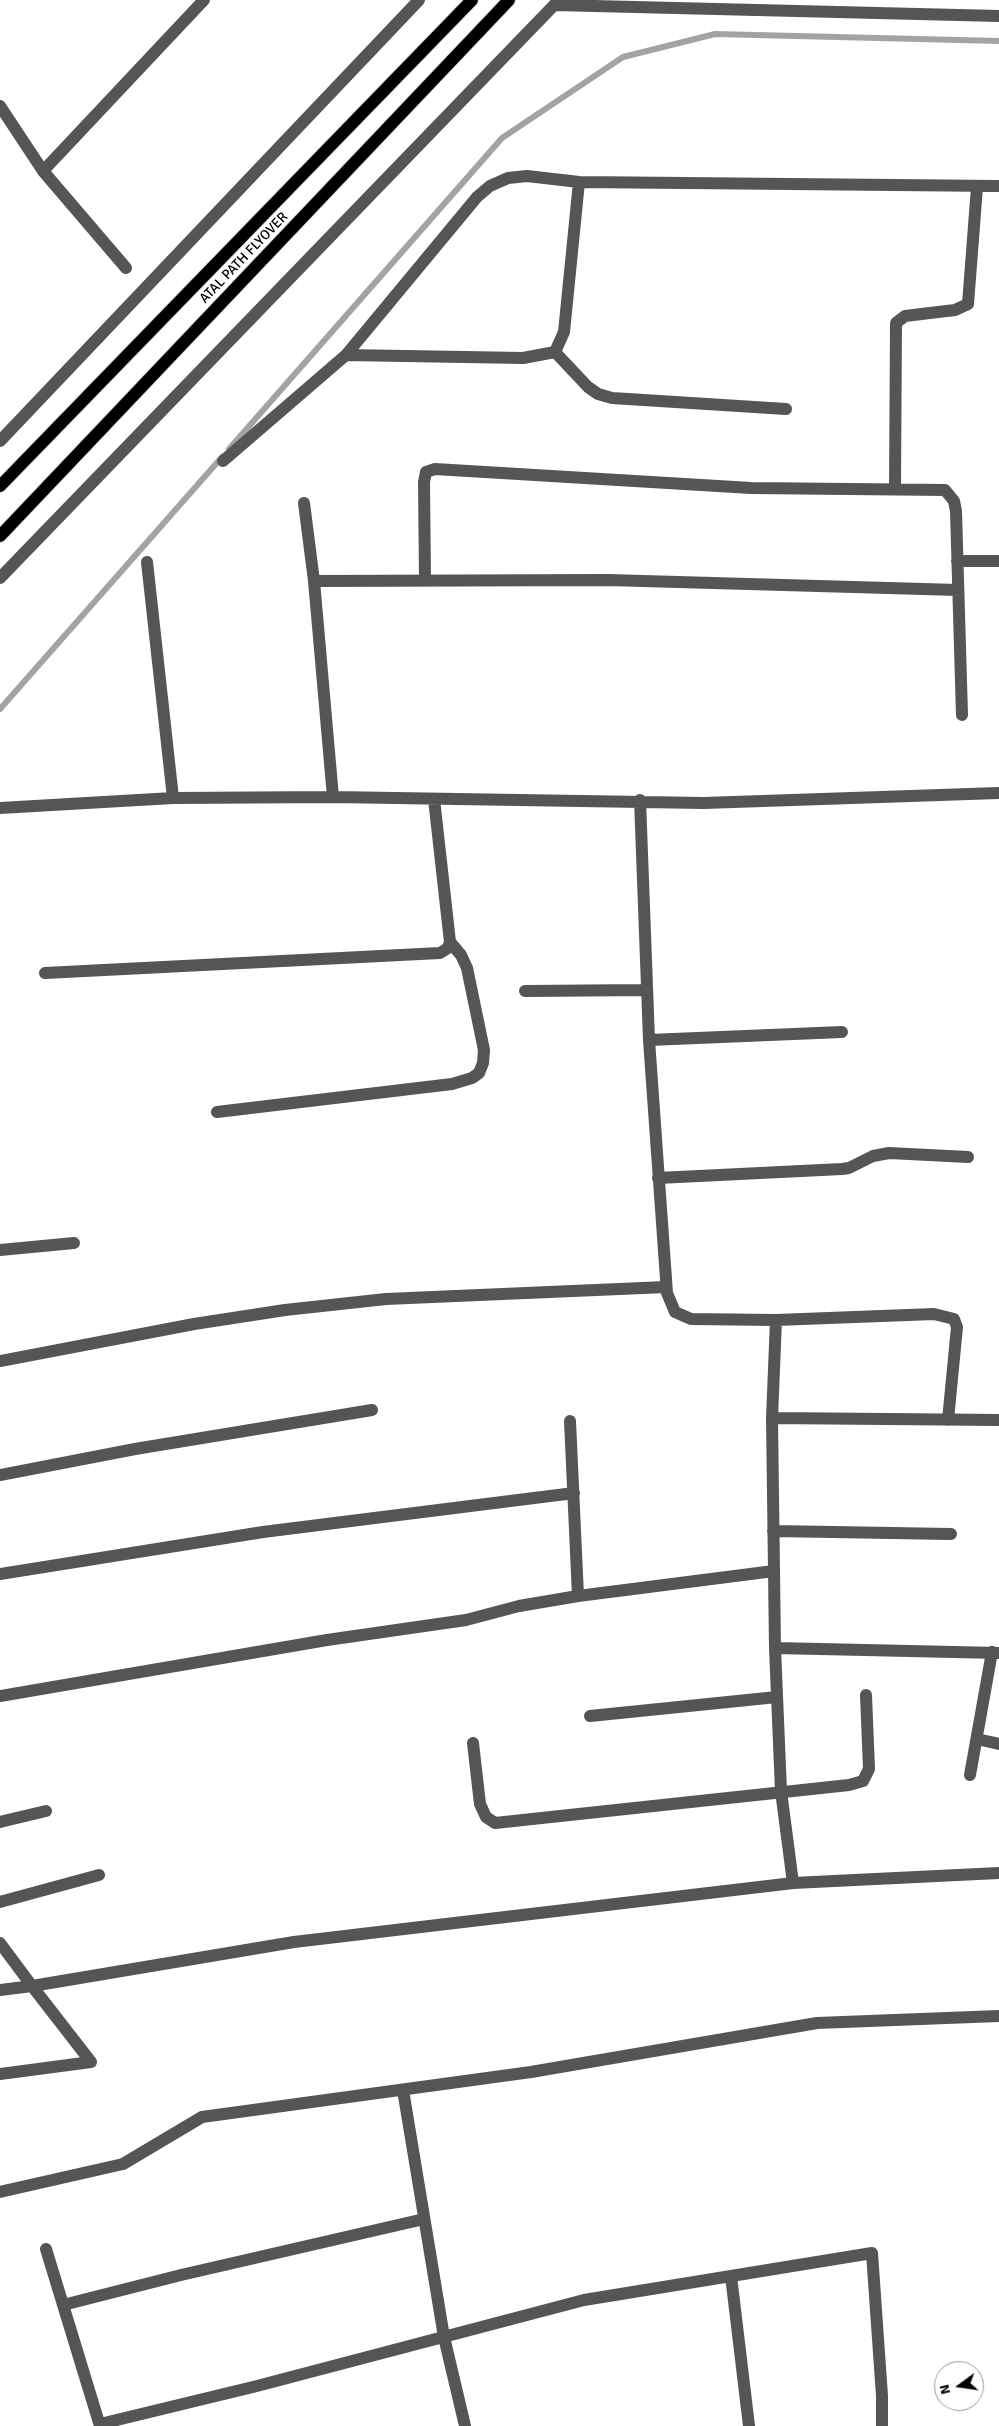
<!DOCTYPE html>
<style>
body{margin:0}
#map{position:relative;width:999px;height:2426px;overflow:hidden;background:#fff;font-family:Signika,sans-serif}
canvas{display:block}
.north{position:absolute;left:934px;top:2361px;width:50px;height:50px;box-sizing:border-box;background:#fff;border:1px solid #999;border-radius:50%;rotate:256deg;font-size:14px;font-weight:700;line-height:20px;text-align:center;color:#000}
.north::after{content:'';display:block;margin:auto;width:18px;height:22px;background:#000;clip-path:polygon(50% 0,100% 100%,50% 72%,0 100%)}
</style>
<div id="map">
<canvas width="999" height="2426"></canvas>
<div class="north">N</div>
</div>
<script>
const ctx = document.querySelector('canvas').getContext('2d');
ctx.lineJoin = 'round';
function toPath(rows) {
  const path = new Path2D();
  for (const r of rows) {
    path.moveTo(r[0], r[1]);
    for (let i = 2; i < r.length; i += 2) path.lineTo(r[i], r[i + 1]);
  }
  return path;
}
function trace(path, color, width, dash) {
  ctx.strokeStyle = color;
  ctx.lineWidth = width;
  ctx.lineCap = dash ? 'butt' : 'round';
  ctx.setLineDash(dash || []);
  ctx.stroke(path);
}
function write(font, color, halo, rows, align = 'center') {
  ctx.font = font + ' Signika,sans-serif';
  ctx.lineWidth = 5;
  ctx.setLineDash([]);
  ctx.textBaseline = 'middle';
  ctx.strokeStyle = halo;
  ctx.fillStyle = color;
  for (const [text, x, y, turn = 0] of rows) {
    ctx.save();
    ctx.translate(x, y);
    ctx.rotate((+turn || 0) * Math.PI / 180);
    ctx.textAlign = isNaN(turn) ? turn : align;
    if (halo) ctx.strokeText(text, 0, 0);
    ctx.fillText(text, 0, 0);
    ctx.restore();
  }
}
const stream = toPath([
 [229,449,502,138,623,57,715,34,999,41],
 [0,709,222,457]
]);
const minor = toPath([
 [554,5,999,16],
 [0,106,43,171,126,268],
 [43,171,204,0],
 [555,352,588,387,598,394,612,398,786,409],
 [346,355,523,358,555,352,564,332,579,182],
 [0,441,419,0],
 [223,461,346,355,477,197,490,186,508,178,527,176,579,182,999,186],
 [895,489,896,323,905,316,955,310,968,304,977,187],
 [304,503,314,581,333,797],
 [957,561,999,561],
 [147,562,173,798],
 [0,578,559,0],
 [425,579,424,482,426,472,435,469,751,488,945,490,954,501,956,511,962,715],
 [314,581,608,580,958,590],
 [640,800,649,1040,667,1293,675,1312,691,1319,776,1320,772,1418,775,1648],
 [0,808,173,798,333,797,704,803,999,793],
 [45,973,440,953,448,948,450,942,434,799],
 [525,991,647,990],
 [649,1040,842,1032],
 [217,1112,452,1084,472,1078,479,1073,483,1063,484,1050,467,968,461,955,450,942],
 [658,1178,842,1169,849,1168,873,1156,889,1153,968,1157],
 [0,1250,74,1243],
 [776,1320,934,1314,954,1319,957,1327,948,1420],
 [0,1361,194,1324,285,1310,386,1299,666,1287],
 [772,1418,999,1420],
 [570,1421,578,1596],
 [0,1475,135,1449,372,1410],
 [773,1531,951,1534],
 [0,1574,263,1532,574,1493],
 [0,1696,327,1640,466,1620,519,1606,578,1596,774,1571],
 [590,1716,777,1697],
 [977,1739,999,1744],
 [473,1743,480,1804,486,1817,495,1823,849,1785,863,1781,869,1769,866,1695],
 [970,1775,992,1652],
 [0,1822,46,1811],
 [793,1883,781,1791,775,1648,999,1653],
 [0,1902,99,1875],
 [0,1943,32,1986,0,1990],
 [0,2074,91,2062,32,1986,294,1942,793,1883,999,1873],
 [403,2090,444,2337,465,2426],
 [0,2192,123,2164,202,2117,531,2072,817,2023,999,2016],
 [46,2249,100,2426],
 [731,2276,749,2426],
 [63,2305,181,2275,424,2219],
 [100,2424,257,2386,584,2300,872,2253,882,2396,882,2426]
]);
const major = toPath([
 [0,486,472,0],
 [0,536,509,0]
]);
const streetNames = [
 ["ATAL PATH FLYOVER",244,258,-46]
];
trace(stream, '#a3a3a3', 6);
trace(major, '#dbdbdb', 14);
trace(minor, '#555', 12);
trace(major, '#000', 12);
write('14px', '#000', '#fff', streetNames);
</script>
